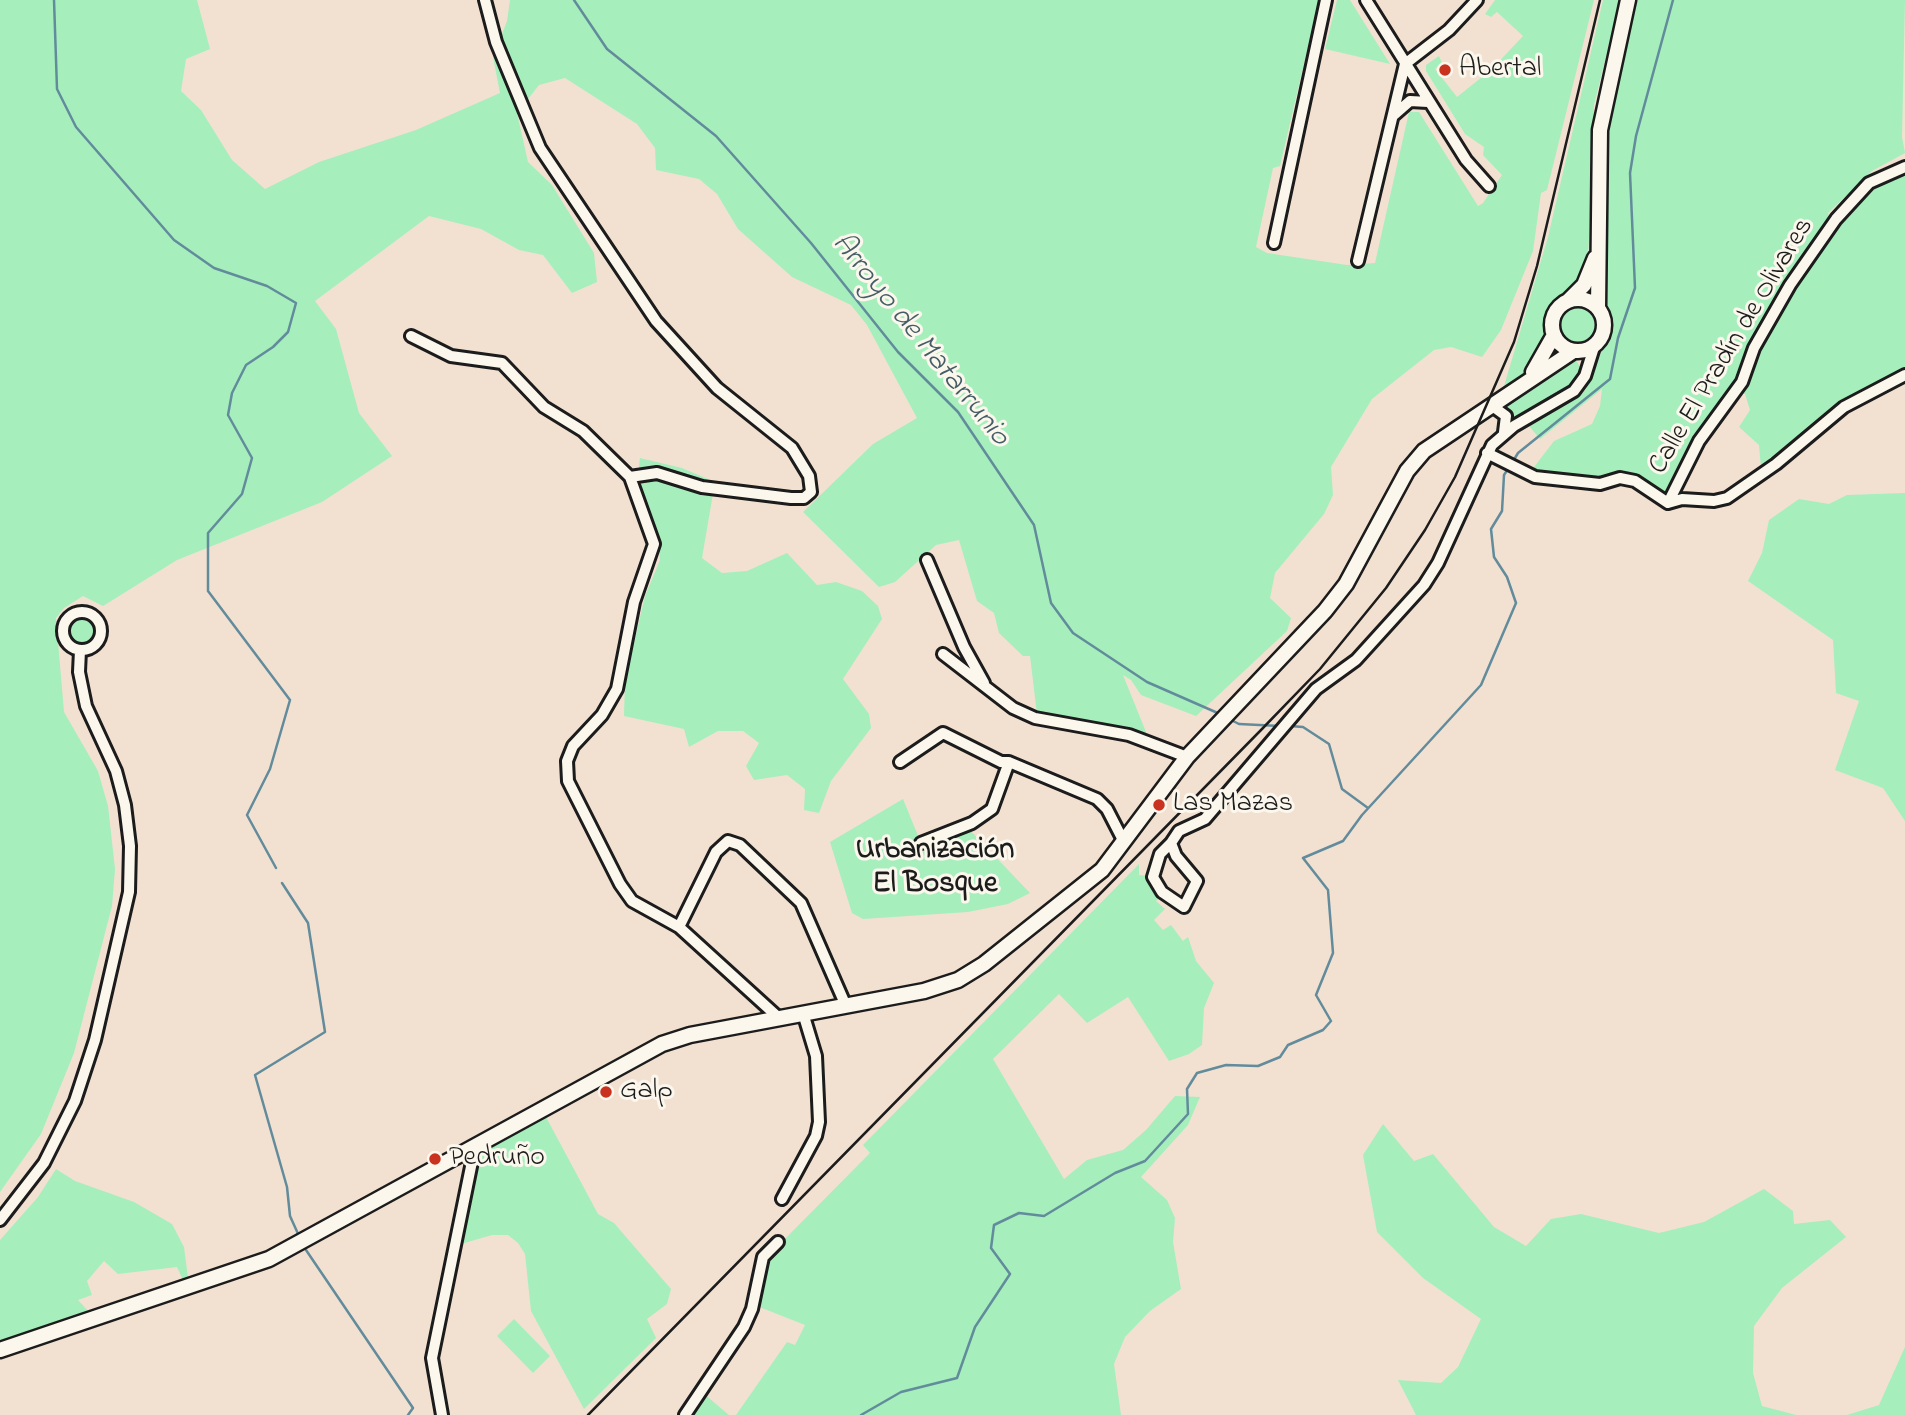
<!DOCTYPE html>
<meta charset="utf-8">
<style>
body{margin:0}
canvas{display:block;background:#f2e0d1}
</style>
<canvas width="1905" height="1415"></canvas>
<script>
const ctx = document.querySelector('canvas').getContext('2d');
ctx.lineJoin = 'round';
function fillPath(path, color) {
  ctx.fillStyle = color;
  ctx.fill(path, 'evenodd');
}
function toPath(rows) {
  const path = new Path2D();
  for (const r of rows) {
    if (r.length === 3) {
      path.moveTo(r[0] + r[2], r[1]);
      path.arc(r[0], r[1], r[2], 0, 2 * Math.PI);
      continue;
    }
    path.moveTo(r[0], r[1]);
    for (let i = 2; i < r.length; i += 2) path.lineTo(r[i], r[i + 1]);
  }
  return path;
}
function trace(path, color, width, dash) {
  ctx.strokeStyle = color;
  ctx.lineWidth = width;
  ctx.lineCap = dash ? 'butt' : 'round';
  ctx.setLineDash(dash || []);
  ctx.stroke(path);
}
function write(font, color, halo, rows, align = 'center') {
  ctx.font = font + ' "Indie Flower",sans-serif';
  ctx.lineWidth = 6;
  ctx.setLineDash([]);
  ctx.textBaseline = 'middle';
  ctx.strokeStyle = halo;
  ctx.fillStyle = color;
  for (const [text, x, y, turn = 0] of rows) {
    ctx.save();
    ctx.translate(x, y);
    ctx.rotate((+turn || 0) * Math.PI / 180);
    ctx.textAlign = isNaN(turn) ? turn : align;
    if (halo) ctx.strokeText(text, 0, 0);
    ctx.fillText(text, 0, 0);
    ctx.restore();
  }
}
const green = toPath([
 [0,0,197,0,210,49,186,59,181,91,201,110,232,160,265,189,319,162,416,130,500,93,493,57,507,21,510,0,1319,0,1280,166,1273,168,1256,247,1267,253,1347,265,1375,263,1409,112,1419,112,1478,206,1483,203,1502,175,1483,155,1484,147,1465,134,1426,71,1426,65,1439,56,1442,63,1435,69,1457,97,1492,69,1523,36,1497,12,1491,17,1485,14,1495,0,1594,0,1547,190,1541,193,1533,251,1501,330,1482,357,1451,347,1434,350,1372,399,1331,467,1333,495,1324,514,1275,573,1270,598,1291,618,1287,631,1196,716,1141,695,1131,680,1123,675,1148,737,1099,723,1037,714,1030,656,1023,656,999,633,994,613,977,601,959,540,936,545,895,582,879,587,803,512,873,444,917,418,867,325,851,305,792,277,738,229,717,194,699,179,656,170,655,148,637,124,565,78,539,85,517,113,528,162,552,185,594,253,597,282,572,293,543,255,519,250,481,229,429,216,315,301,336,329,359,413,392,456,322,502,177,560,103,606,83,596,64,608,56,618,64,712,98,771,108,806,115,869,112,906,74,1053,41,1134,0,1192],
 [1337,0,1350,0,1390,64,1325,49],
 [1603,0,1620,0,1594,105,1588,262,1578,283,1552,307,1544,340,1537,357,1525,375,1502,393,1548,237],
 [1633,0,1905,0,1902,137,1905,153,1872,171,1828,213,1830,220,1737,385,1691,444,1668,495,1638,478,1596,480,1531,471,1554,441,1592,424,1600,406,1602,389,1540,439,1529,426,1539,416,1578,397,1586,389,1609,332,1608,314,1602,312,1604,132],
 [1905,169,1905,371,1761,468,1759,445,1739,427,1750,410,1745,394,1738,392,1785,299,1836,222,1870,185],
 [1578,325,20],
 [1575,358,1581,369,1573,385,1512,421,1501,406],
 [640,458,682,468,715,482,702,558,722,573,747,571,787,553,817,585,836,582,862,591,878,606,882,619,843,679,869,714,871,728,831,781,819,813,804,810,805,789,787,775,754,780,746,766,759,743,743,731,718,731,689,747,684,729,624,716,625,681,645,596,660,560,658,534,637,483],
 [1905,493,1905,821,1883,788,1835,770,1859,701,1836,693,1833,640,1748,581,1762,553,1769,520,1799,499,1829,504,1847,495],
 [82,631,14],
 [903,799,921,843,966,826,1030,893,1008,904,968,912,863,919,852,913,830,842],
 [1139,864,1139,875,1149,876,1161,896,1156,901,1165,909,1154,920,1163,930,1171,925,1183,941,1188,937,1196,961,1214,983,1204,1008,1202,1045,1189,1054,1169,1061,1128,997,1087,1023,1059,994,993,1059,1064,1179,1087,1160,1123,1150,1146,1130,1175,1096,1200,1097,1188,1125,1141,1177,1167,1200,1175,1218,1173,1242,1181,1289,1150,1311,1125,1337,1114,1364,1121,1415,736,1415,787,1342,795,1345,805,1325,757,1306,768,1256,870,1153,863,1145],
 [546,1117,598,1214,614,1223,671,1289,667,1304,647,1319,656,1338,584,1409,531,1311,525,1254,518,1243,508,1235,492,1235,461,1244,479,1154],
 [1383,1124,1414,1161,1433,1154,1494,1227,1526,1246,1551,1219,1581,1214,1659,1233,1704,1222,1764,1189,1793,1211,1794,1224,1830,1220,1846,1237,1782,1288,1754,1326,1753,1373,1762,1406,1796,1415,1416,1415,1398,1380,1441,1383,1458,1367,1481,1319,1423,1278,1377,1232,1363,1155],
 [56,1169,75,1181,134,1202,172,1224,184,1247,188,1278,183,1280,177,1267,118,1274,104,1261,87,1281,92,1295,78,1300,89,1312,0,1342,0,1240,38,1197],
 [514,1319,550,1356,533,1373,497,1336],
 [1905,1347,1905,1415,1847,1415,1879,1405],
 [703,1393,729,1415,689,1415]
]);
const stream = toPath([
 [54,0,57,89,76,127,174,240,214,268,267,286,296,303,288,332,273,347,246,365,232,393,228,415,252,458,242,494,208,533,208,591,290,700,270,769,247,815,276,868],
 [574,0,607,49,716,136,811,243,898,352,958,412,1034,525,1051,603,1073,633,1147,682,1220,714],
 [1512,463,1518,453,1610,379,1618,338,1635,288,1630,173,1636,136,1673,0],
 [1229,719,1239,724,1280,726],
 [1290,726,1303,727,1329,744,1342,789,1368,808],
 [282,883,308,923,325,1032,255,1075,287,1187,290,1216,299,1236],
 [306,1250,413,1408,408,1415],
 [861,1415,901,1392,957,1378,975,1327,1010,1274,991,1248,994,1225,1019,1213,1044,1216,1115,1173,1145,1161,1188,1114,1187,1089,1197,1073,1226,1065,1258,1066,1280,1057,1288,1045,1323,1030,1331,1021,1316,995,1333,953,1328,890,1303,858,1343,841,1362,815,1481,685,1516,603,1507,577,1494,557,1491,529,1502,511,1504,475,1508,469]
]);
const street = toPath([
 [485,0,496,42,540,148,656,321,717,388,792,448,809,476,811,492,804,498,791,498,702,487,657,473,630,477],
 [1366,0,1466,160,1489,186],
 [1405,64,1449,30,1477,0],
 [1394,115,1410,101,1428,102],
 [1274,243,1326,0],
 [1358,261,1405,64],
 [411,336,451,356,502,363,544,407,583,431,630,477,654,544,634,602,617,689,602,715,573,746,567,761,568,781,620,884,632,901,679,927,779,1018],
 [1491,405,1506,416,1504,432],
 [1487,453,1535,477,1600,484,1620,478,1635,481,1668,503],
 [1668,503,1699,441,1742,382,1754,348,1790,285,1836,219,1869,183,1905,167],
 [1668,503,1682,499,1714,501,1727,498,1776,464,1844,407,1905,375],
 [927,560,964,647,984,683],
 [82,631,19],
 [943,654,1013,708,1035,718,1129,735,1187,757],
 [900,762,943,733,1001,762,1009,762,1097,799,1107,809,1124,842],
 [921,843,972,823,992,809,1009,762],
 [1171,843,1160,854,1153,877,1162,892,1184,907,1197,881,1176,856,1171,843,1179,831,1205,819,1316,689,1356,660,1424,585,1438,563,1492,445,1514,426,1574,391,1585,376,1595,344],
 [679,927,716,852,728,841,740,845,801,903,846,1006],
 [782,1199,816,1136,819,1122,816,1056,803,1013],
 [0,1220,44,1163,75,1101,95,1040,129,892,130,846,125,805,116,771,86,706,79,672,80,650],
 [442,1415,432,1358,475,1147],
 [685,1415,744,1327,752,1309,763,1257,778,1242]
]);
const secondary = toPath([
 [1578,325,26],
 [1568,301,1584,285,1595,258],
 [1598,308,1600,130,1628,0],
 [1533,372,1554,335],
 [0,1350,269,1259,662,1044,690,1035,924,991,958,980,984,964,1102,870,1187,757,1325,611,1346,584,1407,471,1424,451,1572,352]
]);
const rail = toPath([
 [588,1415,1262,729,1320,669,1386,588,1425,530,1455,477,1514,342,1537,266,1600,0]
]);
const markers = [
 [1445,70,7,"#c8321e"],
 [1159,805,7,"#c8321e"],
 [606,1092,7,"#c8321e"],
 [435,1159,7,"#c8321e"]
];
const poiNames = [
 ["Abertal",1459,70],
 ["Las Mazas",1173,805],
 ["Galp",620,1092],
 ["Pedruño",449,1159]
];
const streetNames = [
 ["Calle El Pradín de Olivares",1733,347,-59]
];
const waterNames = [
 ["Arroyo de Matarrunio",919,341,51]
];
const neighbourhoodNames = [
 ["Urbanización",935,852],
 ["El Bosque",935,886]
];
fillPath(green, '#a6efbd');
trace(stream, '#628c9c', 2.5);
trace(street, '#1c1c1c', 16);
trace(secondary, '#1c1c1c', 19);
trace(street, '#fbf7ec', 10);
trace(secondary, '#fbf7ec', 14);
trace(rail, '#1c1c1c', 2.5);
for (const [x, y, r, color] of markers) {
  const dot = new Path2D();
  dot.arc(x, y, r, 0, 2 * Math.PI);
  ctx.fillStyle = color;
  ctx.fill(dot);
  trace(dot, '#fbf7ec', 2.5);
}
write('28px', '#1c1c1c', '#fbf7ec', poiNames, 'left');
write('28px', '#1c1c1c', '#fbf7ec', streetNames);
write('italic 30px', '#455d67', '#fbf7ec', waterNames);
write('bold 30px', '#1c1c1c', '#fbf7ec', neighbourhoodNames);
</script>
